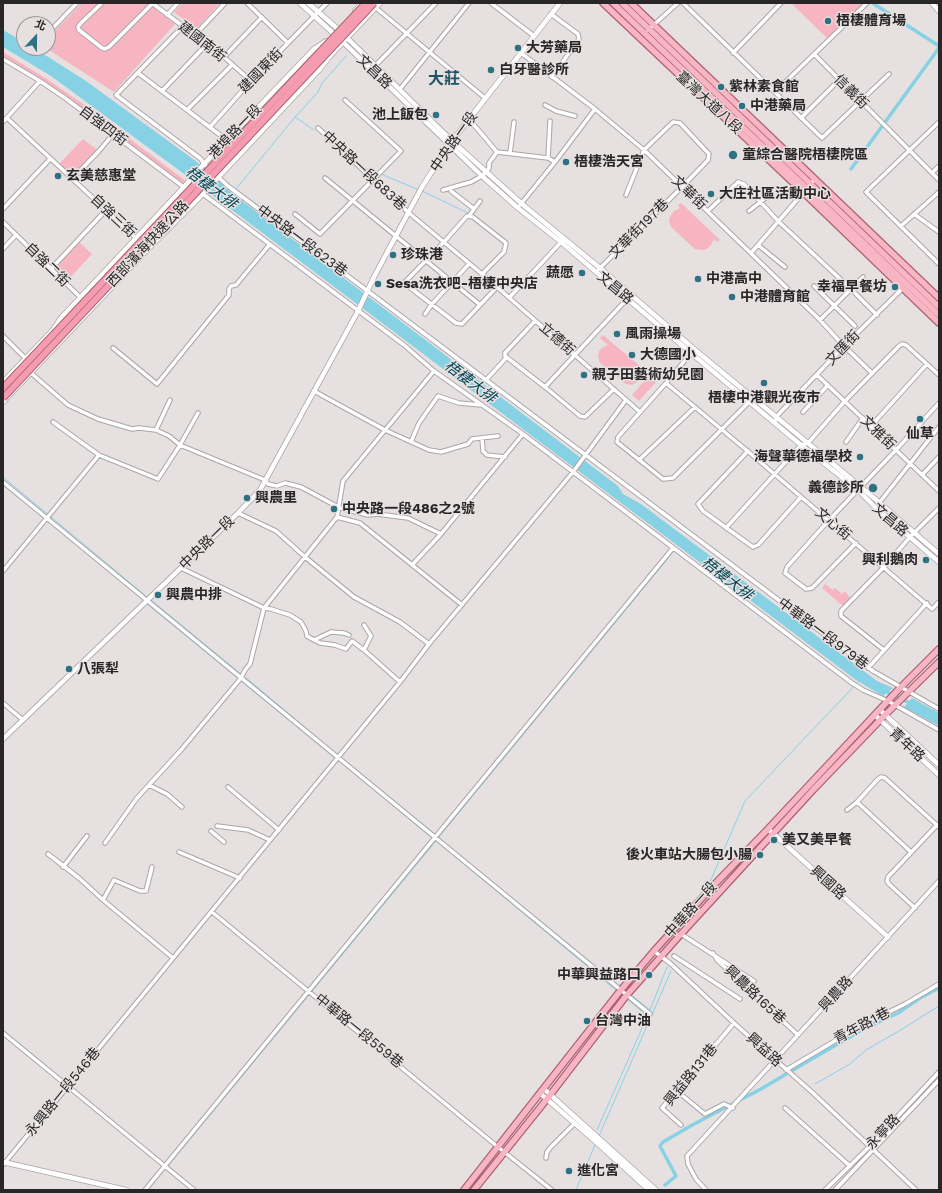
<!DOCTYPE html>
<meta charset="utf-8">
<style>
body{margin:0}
#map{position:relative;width:942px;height:1193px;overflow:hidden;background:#e7e0e1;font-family:"Work Sans","Noto Sans TC",sans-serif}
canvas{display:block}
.frame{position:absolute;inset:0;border:4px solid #282626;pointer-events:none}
.north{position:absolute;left:16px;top:16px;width:40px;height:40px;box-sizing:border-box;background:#e7e0e1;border:1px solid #9b9696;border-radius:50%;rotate:22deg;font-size:11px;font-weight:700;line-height:16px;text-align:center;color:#282626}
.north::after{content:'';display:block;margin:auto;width:14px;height:18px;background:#2e7182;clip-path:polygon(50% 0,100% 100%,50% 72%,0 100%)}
</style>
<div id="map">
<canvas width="942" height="1193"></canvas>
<div class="frame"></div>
<div class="north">北</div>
</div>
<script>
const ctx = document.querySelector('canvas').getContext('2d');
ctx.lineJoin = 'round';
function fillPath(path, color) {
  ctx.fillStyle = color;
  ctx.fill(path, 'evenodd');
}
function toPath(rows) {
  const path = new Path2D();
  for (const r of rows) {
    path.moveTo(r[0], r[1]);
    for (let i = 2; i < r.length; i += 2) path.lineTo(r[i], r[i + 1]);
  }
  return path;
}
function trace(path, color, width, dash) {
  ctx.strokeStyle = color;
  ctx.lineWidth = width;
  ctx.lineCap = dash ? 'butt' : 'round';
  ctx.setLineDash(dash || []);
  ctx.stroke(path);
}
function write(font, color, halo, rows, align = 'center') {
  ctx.font = font + ' "Work Sans","Noto Sans TC",sans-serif';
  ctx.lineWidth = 3;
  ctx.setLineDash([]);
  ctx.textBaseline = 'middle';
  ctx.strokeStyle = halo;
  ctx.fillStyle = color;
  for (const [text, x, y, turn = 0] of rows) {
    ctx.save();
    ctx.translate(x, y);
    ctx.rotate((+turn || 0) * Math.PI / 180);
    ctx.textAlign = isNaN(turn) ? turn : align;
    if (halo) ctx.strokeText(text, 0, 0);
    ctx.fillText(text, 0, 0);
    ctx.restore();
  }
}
const green = toPath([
 [82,3,148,3,175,24,114,92,46,48,48,48,48,38],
 [183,3,220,3,196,29,174,12],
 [791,3,864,3,828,39],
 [3,52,47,79,86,106,186,181,181,184,111,130,83,110,3,60],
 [83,139,99,151,72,179,58,165],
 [681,203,720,240,717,242,714,239,711,245,707,249,702,250,695,249,671,227,669,221,670,217,674,211,680,208,678,205],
 [78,241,92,254,66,282,51,269],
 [603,335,646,371,643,374,642,373,641,378,636,383,632,385,626,384,600,363,598,357,599,351,602,348,608,345,600,338],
 [651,373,658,380,639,401,632,395],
 [825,584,833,590,835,588,842,594,845,591,847,594,851,598,844,607,822,588]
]);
const water = toPath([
 [3,30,24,42,24,48,34,48,86,81,197,162,233,194,618,486,623,494,641,504,877,681,893,688,883,696,856,680,191,179,51,76,3,47],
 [912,698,939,713,939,726,904,707]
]);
const stream = toPath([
 [295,117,314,130],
 [356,162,364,168,378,173],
 [381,174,419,190],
 [236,189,295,117,318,92,322,83,346,56],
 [237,190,285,225],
 [422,191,468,213],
 [3,477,147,597],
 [3,485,144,600],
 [151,600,241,674],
 [146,603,335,758],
 [244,676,338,755],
 [341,757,436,835],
 [338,760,432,838],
 [438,837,621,987],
 [439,837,665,562,674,550],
 [435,840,617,991],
 [709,884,745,801,859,681],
 [630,994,650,1010],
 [626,998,647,1016],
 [650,1010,667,967],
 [3,1030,164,1163],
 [815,1084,850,1064,866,1050,899,1031,939,1006],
 [597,1130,647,1017],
 [599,1136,671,971],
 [168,1166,436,841],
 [168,1166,197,1190],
 [576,1190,595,1145]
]);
const canal = toPath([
 [874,4,939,46],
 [851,169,939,48],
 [885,691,912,704],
 [665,1185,676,1176,660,1146,663,1142,694,1124,761,1089,798,1067,862,1030,898,1013,920,998,939,988]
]);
const minor = toPath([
 [102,3,80,24,78,27,79,30,102,48,105,49,109,47,153,3],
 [152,3,224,57,251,81],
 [247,3,288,43],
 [491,3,534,36],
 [683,3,822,138,889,74],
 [376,8,485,98],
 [551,14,578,34,579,39,552,77],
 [167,15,178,3],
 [182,27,116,95,201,159,204,164,228,186,873,671,939,709],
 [648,30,678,3],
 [48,33,77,3],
 [194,36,225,3],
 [521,53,595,109,644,150,820,320,841,343,872,373],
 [733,53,781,3],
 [815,55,939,180],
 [224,57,262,17],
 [3,59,40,81,65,98,185,188],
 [375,66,436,3],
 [138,73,228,141],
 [400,89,469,3],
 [162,91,206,45],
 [775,92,867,3],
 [545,105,556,111,575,116],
 [187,110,232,65],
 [7,118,137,239],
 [801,118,839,80],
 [469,119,497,152],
 [3,122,40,81],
 [939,122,866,192,939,264],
 [210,127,251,81,327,3],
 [318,128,409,213,482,274,640,412],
 [497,152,548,158,555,162],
 [510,153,514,122],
 [548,158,550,121],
 [932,173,939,166],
 [325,178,479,304],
 [72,179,99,151,114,133],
 [443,190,471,182,482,176,487,171,489,168,489,163,497,152],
 [451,191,474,209],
 [203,194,404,345,434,371,523,434,852,683,863,690,888,701,939,730],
 [520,205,555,162,595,109],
 [3,209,50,159],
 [708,211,738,182,744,184,779,222,851,289,877,315],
 [749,211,768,196],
 [295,214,320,234,401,151,345,100],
 [914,214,939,232],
 [469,216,480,201],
 [3,222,81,298],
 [901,226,939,192],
 [758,245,785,267],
 [3,249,16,235],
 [751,253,815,179],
 [51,269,106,210],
 [598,270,682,187,708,160,709,154,680,123,673,122,644,150,626,195],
 [482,274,504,252,506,243,473,217,467,216,444,242,404,283,456,323,462,324,497,287],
 [814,286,855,326],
 [509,298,563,240],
 [425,314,432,304,469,264],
 [820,320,863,277],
 [535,321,505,353,505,356,545,387],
 [3,336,26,359],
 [113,348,157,384,229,295,229,289,231,286,236,285,270,244],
 [692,352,666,383,618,437,617,442,663,479,673,478,750,401],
 [31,373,68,405,98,419,132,429,139,428,156,430,169,436,180,445,265,480,268,484,277,486,285,483,301,487,340,508,368,515,377,514,408,518,441,534],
 [817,375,939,491],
 [486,380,507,357],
 [666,383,751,454,932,609,939,602],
 [614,389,585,417,580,416,545,387,628,298],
 [314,391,385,430,429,450,441,452,468,444,472,439,498,436],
 [803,412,828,385],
 [53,422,99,455,158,479,180,445,198,413],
 [775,423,776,417,844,346,903,288],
 [871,426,927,364],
 [156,430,170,400],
 [482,438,483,451,487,455,505,457],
 [411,442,419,423,438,396,459,403,481,405],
 [846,442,863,418],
 [748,451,698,504,703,511,753,547,758,545,801,497],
 [639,460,695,407],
 [922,475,939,457],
 [3,482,650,1014],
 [879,503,939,427],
 [238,513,276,531,305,557,354,597,400,622,429,644],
 [337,517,360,523,462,605],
 [726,528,801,445,808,443,845,401,899,346,902,344,906,345,939,375],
 [856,543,812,588,806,589,785,573,787,567,829,520,896,450,939,403],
 [412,565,441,534,523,434],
 [181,568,264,608,271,609,290,615,301,622,306,631,307,636,314,640,320,643,335,645,346,649,352,641,364,650,400,682],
 [3,571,99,455],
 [314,640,331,632,344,633,349,635],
 [364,650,371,636,364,625],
 [884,650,841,616,841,611,884,567,910,537,939,508],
 [868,668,927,603],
 [3,703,23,720],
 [149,785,167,794,182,807],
 [228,787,279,830],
 [857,802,911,852],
 [847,810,857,802,878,779,881,777,885,778,939,827],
 [217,826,248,830,270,840],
 [211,831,224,842],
 [105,843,137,798,181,750,241,678,245,670,250,664,264,608,337,517,343,481,434,371],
 [179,852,240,878],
 [48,854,79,878,103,900,173,958],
 [63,867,87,836],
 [103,900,114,880,140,891,146,891,152,867],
 [915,908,889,884,887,881,888,877,937,825],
 [212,912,498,1147,552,1190],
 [681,934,754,981],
 [654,951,671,964,734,1023,813,1093,916,1190],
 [713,953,717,960,798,1035],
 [674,956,740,999],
 [3,1033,194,1190],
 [786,1070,853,1030,905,1004,939,984],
 [677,1091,705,1114,724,1104,733,1108],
 [785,1108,850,1166],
 [681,1125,662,1108,734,1023],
 [546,1158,547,1152,550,1148,575,1123],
 [3,1165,400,682,429,644,573,472,626,400],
 [145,1190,673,548],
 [706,1190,696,1179,688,1164,687,1156,939,881],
 [825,1190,870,1146,939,1072],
 [835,1190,939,1080]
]);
const tertiary = toPath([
 [300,3,343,42,482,176,518,208,561,242,691,353,801,445,858,490,875,507,939,562],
 [308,3,339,30,452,141,522,204,600,268,694,349,861,487,939,554],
 [932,3,939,11],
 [355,11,362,3],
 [74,316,79,312,103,287],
 [3,382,53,330,61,318,184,187,204,164,314,49,326,41],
 [3,402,148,249,198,199,319,70,330,56,380,3],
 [880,710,939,765],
 [875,715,939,775],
 [3,739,238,513,260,490,358,311,374,277,422,187,449,145,560,3],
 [768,829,888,937],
 [544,1089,656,1190],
 [541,1094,595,1141,649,1190],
 [3,1162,126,1190]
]);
const primary = toPath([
 [603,3,803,192,939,323],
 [613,3,939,315],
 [622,3,939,307],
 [631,3,939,298],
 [464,1190,620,991,654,951,712,887,768,829,898,690,939,649],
 [474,1190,547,1099,626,996,681,934,813,790,885,715,939,662]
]);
const trunkBridge = toPath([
 [3,388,366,3],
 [3,398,374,3]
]);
const markers = [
 [828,21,4,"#2e7182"],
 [518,48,4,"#2e7182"],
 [491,70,4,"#2e7182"],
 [721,87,4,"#2e7182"],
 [742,106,4,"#2e7182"],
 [436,115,4,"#2e7182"],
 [733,155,5,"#2e7182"],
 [566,162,4,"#2e7182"],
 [58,176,4,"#2e7182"],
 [711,194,4,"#2e7182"],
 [393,255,4,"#2e7182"],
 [582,273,4,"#2e7182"],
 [698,279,4,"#2e7182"],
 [378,284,4,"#2e7182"],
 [895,287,4,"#2e7182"],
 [732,297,4,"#2e7182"],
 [617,334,4,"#2e7182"],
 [632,355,4,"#2e7182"],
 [584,375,4,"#2e7182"],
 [764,383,4,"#2e7182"],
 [920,419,4,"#2e7182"],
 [860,457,4,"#2e7182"],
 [873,488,5,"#2e7182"],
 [247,498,4,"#2e7182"],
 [334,509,4,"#2e7182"],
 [926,560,4,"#2e7182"],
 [158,595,4,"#2e7182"],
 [69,669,4,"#2e7182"],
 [774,840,4,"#2e7182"],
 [760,855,4,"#2e7182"],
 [649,975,4,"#2e7182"],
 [587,1021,4,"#2e7182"],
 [569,1171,4,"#2e7182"]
];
const poiNames = [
 ["梧棲體育場",836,21],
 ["大芳藥局",526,48],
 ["白牙醫診所",499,70],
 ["紫林素食館",729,87],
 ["中港藥局",750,106],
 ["池上飯包",428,115,"right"],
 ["童綜合醫院梧棲院區",742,155],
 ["梧棲浩天宮",574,162],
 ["玄美慈惠堂",66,176],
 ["大庄社區活動中心",719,194],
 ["珍珠港",401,255],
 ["蔬愿",574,273,"right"],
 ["中港高中",706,279],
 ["Sesa洗衣吧-梧棲中央店",386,284],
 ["幸福早餐坊",887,287,"right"],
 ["中港體育館",740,297],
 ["風雨操場",625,334],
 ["大德國小",640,355],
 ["親子田藝術幼兒園",592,375],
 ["梧棲中港觀光夜市",764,398,"center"],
 ["仙草",920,434,"center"],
 ["海聲華德福學校",852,457,"right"],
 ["義德診所",864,488,"right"],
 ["興農里",255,498],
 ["中央路一段486之2號",342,509],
 ["興利鵝肉",918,560,"right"],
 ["興農中排",166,595],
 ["八張犁",77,669],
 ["美又美早餐",782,840],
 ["後火車站大腸包小腸",752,855,"right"],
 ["中華興益路口",641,975,"right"],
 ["台灣中油",595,1021],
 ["進化宮",577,1171]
];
const streetNames = [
 ["建國南街",202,42,38],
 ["建國東街",261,71,-46],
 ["文昌路",374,72,44],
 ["信義街",851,92,45],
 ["臺灣大道八段",709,103,43],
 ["自強四街",103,126,37],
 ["港埠路一段",235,132,-46],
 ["中央路一段",454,142,-55],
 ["中央路一段683巷",364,171,43],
 ["文華街",689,193,44],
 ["自強三街",113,216,43],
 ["文華街197巷",639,229,-45],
 ["中央路一段623巷",302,241,37],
 ["西部濱海快速公路",148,244,-47],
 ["自強二街",47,265,44],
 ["文昌路",615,288,40],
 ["立德街",557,339,41],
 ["文匯街",843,348,-46],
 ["文雅街",878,433,44],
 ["文昌路",890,520,41],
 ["文心街",833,524,40],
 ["中央路一段",207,543,-44],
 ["中華路一段979巷",823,634,37],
 ["青年路",907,745,43],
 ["興國路",828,883,42],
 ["中華路一段",691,910,-48],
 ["興農路",836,994,-48],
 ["興農路165巷",755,995,43],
 ["青年路1巷",862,1026,-28],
 ["中華路一段559巷",359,1031,39],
 ["興益路",764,1050,42],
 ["興益路131巷",691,1075,-51],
 ["永興路一段546巷",63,1092,-51],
 ["永寧路",883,1132,-47]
];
const waterNames = [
 ["梧棲大排",211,188,37],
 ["梧棲大排",470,382,37],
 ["梧棲大排",727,579,38]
];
const quarterNames = [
 ["大莊",444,79]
];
fillPath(green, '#f6b5c1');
fillPath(water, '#87d1e5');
trace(stream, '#87d1e5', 1);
trace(canal, '#87d1e5', 3.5);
trace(minor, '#aca5a7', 5.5);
trace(tertiary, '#aca5a7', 6);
trace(primary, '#ad6273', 8);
trace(minor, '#fff', 3.5);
trace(tertiary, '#fff', 4.5);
trace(primary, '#f8b5c4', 5.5);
trace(trunkBridge, '#ad6273', 8, []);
trace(trunkBridge, '#f69cb0', 6);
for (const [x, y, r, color] of markers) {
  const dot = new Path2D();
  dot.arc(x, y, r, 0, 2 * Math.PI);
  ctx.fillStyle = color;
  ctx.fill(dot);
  trace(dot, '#e7e0e1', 1.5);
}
write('bold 14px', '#282626', '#e7e0e1', poiNames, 'left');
write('14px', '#282626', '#e7e0e1', streetNames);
write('italic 15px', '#004755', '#e7e0e1', waterNames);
write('bold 16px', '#205663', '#e7e0e1', quarterNames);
</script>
